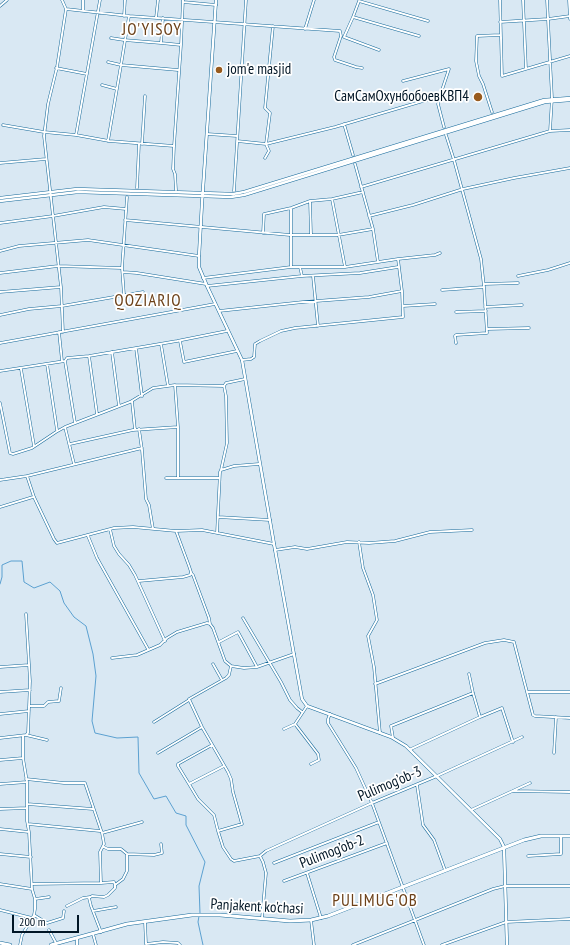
<!DOCTYPE html>
<meta charset="utf-8">
<style>
body{margin:0}
#map{position:relative;width:570px;height:945px;overflow:hidden;background:#d9e8f3;font-family:"PT Sans Narrow",sans-serif}
canvas{display:block}
.scale{position:absolute;left:12px;top:915px;width:67px;height:18px;box-sizing:border-box;border:2px solid #001525;border-top:0;padding-left:5px;font-size:12px;line-height:14px;white-space:nowrap;color:#001525;-webkit-text-stroke:3px #fff;paint-order:stroke}
</style>
<div id="map">
<canvas width="570" height="945"></canvas>
<div class="scale">200 m</div>
</div>
<script>
const ctx = document.querySelector('canvas').getContext('2d');
ctx.lineJoin = 'round';
function toPath(rows) {
  const path = new Path2D();
  for (const r of rows) {
    path.moveTo(r[0], r[1]);
    for (let i = 2; i < r.length; i += 2) path.lineTo(r[i], r[i + 1]);
  }
  return path;
}
function trace(path, color, width, dash) {
  ctx.strokeStyle = color;
  ctx.lineWidth = width;
  ctx.lineCap = dash ? 'butt' : 'round';
  ctx.setLineDash(dash || []);
  ctx.stroke(path);
}
function write(font, color, halo, rows, align = 'center') {
  ctx.font = font + ' "PT Sans Narrow",sans-serif';
  ctx.lineWidth = 3.5;
  ctx.setLineDash([]);
  ctx.textBaseline = 'middle';
  ctx.strokeStyle = halo;
  ctx.fillStyle = color;
  for (const [text, x, y, turn = 0] of rows) {
    ctx.save();
    ctx.translate(x, y);
    ctx.rotate((+turn || 0) * Math.PI / 180);
    ctx.textAlign = isNaN(turn) ? turn : align;
    if (halo) ctx.strokeText(text, 0, 0);
    ctx.fillText(text, 0, 0);
    ctx.restore();
  }
}
const stream = toPath([
 [0,584,2,577,2,565,11,561,22,561,24,582,34,588,50,582,60,591,64,603,74,617,86,626,93,654,96,676,92,721,95,733,117,738,138,737,139,773,154,799,166,796,176,813,186,816,186,825,205,862,199,886,200,913],
 [199,916,198,922,203,945]
]);
const street = toPath([
 [62,0,66,9,57,67,48,104,44,136,61,287,63,332],
 [83,0,83,11],
 [500,0,502,76,570,56],
 [523,0,526,69],
 [547,0,552,98,550,131],
 [569,0,570,19],
 [359,1,353,17,419,36],
 [359,1,428,21],
 [183,2,216,5],
 [0,6,7,0],
 [66,9,129,16,340,31,341,36],
 [124,16,125,0],
 [129,16,121,65,178,70],
 [353,17,344,37,379,50],
 [156,18,158,0],
 [500,22,548,19,570,16],
 [305,29,314,0],
 [341,36,334,57,335,60,356,67,362,68],
 [111,38,124,40,161,43,163,18],
 [161,43,181,45,183,0],
 [56,68,87,74],
 [403,81,449,69,440,96,438,104,444,127],
 [102,85,117,89],
 [492,112,483,84,479,76,476,61,477,36,500,35],
 [344,124,353,155],
 [3,125,44,132,76,135,109,141,174,146,181,45],
 [207,134,237,136],
 [76,135,100,0],
 [108,141,121,65,108,62],
 [237,141,266,144,270,113,265,108,273,26],
 [142,144,145,96],
 [174,146,173,169,175,174,176,190],
 [265,158,269,151,266,144,335,127,440,96],
 [0,163,46,159],
 [355,164,373,229,378,262],
 [361,187,550,131,570,130],
 [137,188,139,144],
 [234,191,246,0],
 [332,199,345,267],
 [310,201,311,234],
 [291,208,291,266],
 [369,216,413,205,463,189,514,178,570,168],
 [125,220,290,235,338,235,373,229],
 [0,223,53,216,104,207,126,209],
 [263,233,264,214,291,208,310,201,332,199,363,192],
 [0,251,19,246,88,240,199,256],
 [398,259,435,255,440,253],
 [300,267,302,276],
 [123,272,137,273,206,284],
 [0,273,58,266,122,268],
 [313,276,318,326],
 [518,276,548,270,570,263],
 [203,278,291,267,345,267,398,259,402,291,403,317,295,328,281,331,260,341,255,344,254,357,251,359,242,360],
 [484,284,518,283],
 [207,286,302,276,360,273,398,267],
 [442,290,484,287,481,259,454,160,446,135],
 [0,292,61,287],
 [124,295,122,268,127,197],
 [403,306,435,304],
 [485,307,522,305],
 [219,311,303,302,369,297,402,291],
 [456,312,486,311],
 [0,315,29,309,62,306,143,292],
 [487,329,529,328],
 [59,332,62,361],
 [180,341,184,362,237,351],
 [0,343,215,304],
 [456,343,455,336,456,335,487,333,484,287],
 [161,344,168,386],
 [136,348,142,396],
 [112,352,119,406],
 [89,356,97,414],
 [65,361,75,423],
 [47,364,57,430],
 [21,369,34,446],
 [0,371,65,361,67,358,89,356,177,341,227,331],
 [175,385,178,427,178,478],
 [132,401,135,430],
 [0,403,10,453,13,454,32,448,56,432,65,427,130,402,153,388,175,385,224,386,226,383,245,379],
 [65,427,74,464],
 [139,429,142,450,146,499,149,505,153,529],
 [70,444,133,430,178,427],
 [221,470,227,443,226,396,224,386],
 [27,476,34,497,54,539,57,543,114,528,133,527,176,531],
 [166,478,219,478],
 [0,480,27,476,142,448],
 [0,507,33,497],
 [218,517,270,520],
 [110,529,114,546,119,554,129,565,135,575,165,641],
 [217,533,220,472,221,470,234,466,259,464],
 [88,536,97,558,148,649],
 [359,542,363,568,373,595,377,620,368,636,374,667,380,733],
 [275,550,295,547,307,549,347,542,369,543,395,541,430,532,472,530],
 [191,573,193,575,209,618,210,624],
 [139,581,183,577,190,575,191,572,189,566,176,531,202,530,274,544],
 [243,618,281,682,290,700,297,708,302,712],
 [219,642,238,632,257,667],
 [112,658,137,655,160,645,167,638,177,632,207,623,210,624,213,628,225,661,231,666,244,668,257,667,294,654],
 [213,664,222,680],
 [0,667,29,665],
 [469,674,473,693,480,717],
 [375,684,485,643,504,640,514,642,533,715,535,716,570,718],
 [0,692,30,690],
 [527,692,570,692],
 [29,706,44,706,48,702,59,701,61,688],
 [307,706,295,724,318,754,319,760,311,764],
 [0,714,29,711],
 [330,714,328,719,328,723,356,768,372,803,424,945],
 [154,722,189,700],
 [284,729,295,724],
 [26,735,47,740],
 [0,738,26,735,28,733,30,681,26,614],
 [393,738,391,726,473,693],
 [411,749,480,717,502,708,513,742],
 [158,753,202,727],
 [554,753,556,717],
 [0,760,23,758],
 [224,766,189,784,198,799,214,815,218,831,242,824,233,792,231,779,228,772,202,727,189,699,226,678,229,675,231,666],
 [26,779,64,783,85,783,102,833,104,844,100,852,101,883,32,884],
 [0,784,27,782],
 [189,784,178,766,178,764,212,745],
 [417,785,423,825,434,840,445,870],
 [513,791,570,792],
 [27,804,93,809],
 [0,809,27,808],
 [471,810,530,783],
 [28,824,100,831],
 [0,829,29,832],
 [218,831,223,847,231,859,234,861,260,856,263,862,266,873,262,918],
 [102,833,142,822],
 [104,847,108,849,121,849,127,854,127,871,123,879,115,885],
 [0,854,31,857],
 [127,854,154,855,162,853,161,844],
 [260,856,266,851,372,803,437,776,522,737],
 [528,856,561,854,561,836],
 [274,863,379,822],
 [307,873,321,918],
 [284,881,387,843],
 [0,884,32,889],
 [35,899,49,897],
 [67,906,83,898,90,897],
 [0,910,32,918],
 [93,911,116,907],
 [34,915,47,923,63,918,64,911],
 [311,920,314,945],
 [145,922,146,944,163,942,178,943,180,945],
 [49,930,56,943],
 [101,932,91,906,89,898,92,896,104,897,108,895,115,888,115,885,114,882,101,883],
 [93,934,96,945],
 [20,945,22,935,34,915,35,909,35,899,32,889,29,832,27,821,27,782,23,758,23,736],
 [353,945,493,889,505,886,570,886],
 [442,945,506,922,570,919]
]);
const secondary = toPath([
 [216,0,202,203,199,256,199,267,207,286,242,360,274,544,302,699,307,706,391,737,406,746,500,839,504,847,507,945],
 [0,198,77,189,233,194,244,192,544,100,570,98],
 [0,201,78,192,231,197,244,195,545,102,570,100],
 [77,939,77,945]
]);
const primary = toPath([
 [0,943,10,945],
 [51,945,127,924,192,915,220,915,290,921,311,920,328,916,524,840,541,836,570,836]
]);
const markers = [
 [219,70,4,"#985b1e"],
 [478,97,5,"#985b1e"]
];
const poiNames = [
 ["jom'e masjid",227,70],
 ["СамСамОхунбобоевКВП4",469,97,"right"]
];
const streetNames = [
 ["Pulimog’ob-3",390,784,-23],
 ["Pulimog’ob-2",332,852,-21],
 ["Panjakent ko'chasi",257,907,3]
];
const quarterNames = [
 ["JO'YISOY",152,30],
 ["QOZIARIQ",148,301],
 ["PULIMUG'OB",375,901]
];
trace(stream, '#5ba0d0', 1);
trace(street, '#15699a', 3);
trace(secondary, '#15699a', 3.5);
trace(primary, '#15699a', 4);
trace(street, '#fff', 2);
trace(secondary, '#fff', 2.5);
trace(primary, '#fff', 3);
for (const [x, y, r, color] of markers) {
  const dot = new Path2D();
  dot.arc(x, y, r, 0, 2 * Math.PI);
  ctx.fillStyle = color;
  ctx.fill(dot);
  trace(dot, '#fff', 1.5);
}
write('15px', '#001525', '#fff', poiNames, 'left');
write('15px', '#001525', '#fff', streetNames);
ctx.letterSpacing = '1px';
write('17px', '#6c4119', '#fff', quarterNames);
ctx.letterSpacing = '0px';
</script>
